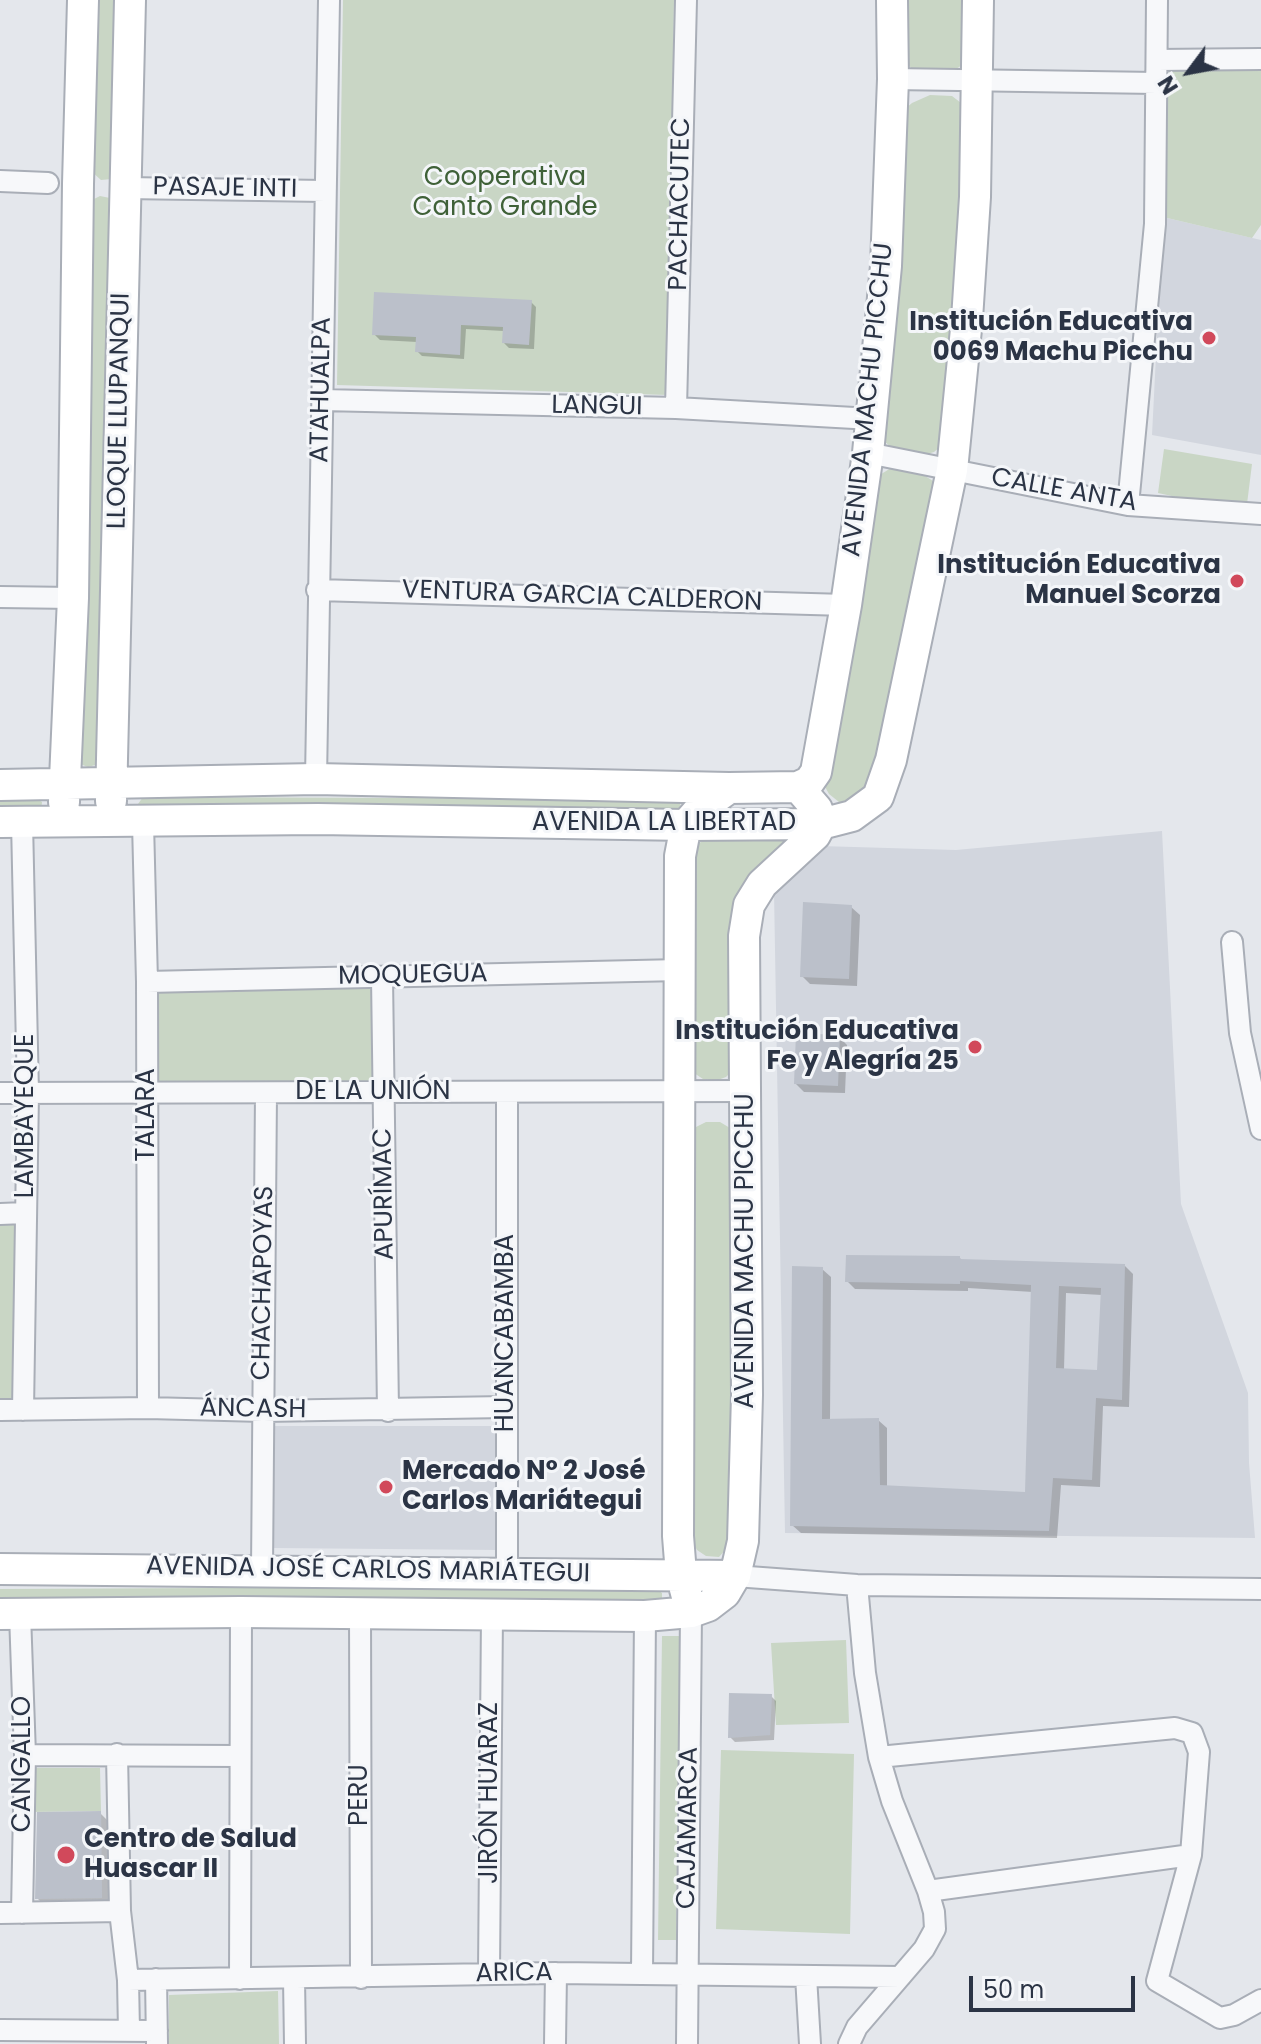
<!DOCTYPE html>
<meta charset="utf-8">
<style>
body{margin:0}
#map{position:relative;width:1261px;height:2044px;overflow:hidden;background:#e4e7ec;font-family:Poppins,sans-serif}
canvas{display:block}
.north{position:absolute;left:1149px;top:32px;width:80px;height:80px;-webkit-text-stroke:6px #f4f6f9;paint-order:stroke;rotate:238deg;font-size:22px;font-weight:700;line-height:32px;text-align:center;color:#2b3445}
.north::after{content:'';display:block;margin:auto;width:28px;height:36px;background:#2b3445;clip-path:polygon(50% 0,100% 100%,50% 72%,0 100%)}
.scale{position:absolute;left:969px;top:1976px;width:166px;height:36px;box-sizing:border-box;border:4px solid #2b3445;border-top:0;padding-left:10px;font-size:24px;line-height:28px;white-space:nowrap;color:#2b3445;-webkit-text-stroke:6px #f4f6f9;paint-order:stroke}
</style>
<div id="map">
<canvas width="1261" height="2044"></canvas>
<div class="north">N</div>
<div class="scale">50 m</div>
</div>
<script>
const ctx = document.querySelector('canvas').getContext('2d');
ctx.lineJoin = 'round';
function fillPath(path, color) {
  ctx.fillStyle = color;
  ctx.fill(path, 'evenodd');
}
function toPath(rows) {
  const path = new Path2D();
  for (const r of rows) {
    path.moveTo(r[0], r[1]);
    for (let i = 2; i < r.length; i += 2) path.lineTo(r[i], r[i + 1]);
  }
  return path;
}
function trace(path, color, width, dash) {
  ctx.strokeStyle = color;
  ctx.lineWidth = width;
  ctx.lineCap = dash ? 'butt' : 'round';
  ctx.setLineDash(dash || []);
  ctx.stroke(path);
}
function write(font, color, halo, rows, align = 'center') {
  ctx.font = font + ' Poppins,sans-serif';
  ctx.lineWidth = 6;
  ctx.setLineDash([]);
  ctx.textBaseline = 'middle';
  ctx.strokeStyle = halo;
  ctx.fillStyle = color;
  for (const [text, x, y, turn = 0] of rows) {
    ctx.save();
    ctx.translate(x, y);
    ctx.rotate((+turn || 0) * Math.PI / 180);
    ctx.textAlign = isNaN(turn) ? turn : align;
    if (halo) ctx.strokeText(text, 0, 0);
    ctx.fillText(text, 0, 0);
    ctx.restore();
  }
}
const built = toPath([
 [1163,217,1261,240,1261,455,1152,435],
 [1162,831,1181,1204,1248,1393,1249,1463,1255,1538,785,1533,774,891,820,846,956,850],
 [273,1426,500,1426,499,1550,274,1548]
]);
const green = toPath([
 [93,0,123,0,112,179,101,180,91,171],
 [343,0,674,0,668,395,337,385],
 [900,0,969,0,969,57,962,65,952,72,913,70,906,62],
 [1169,66,1261,69,1261,225,1252,238,1163,217],
 [930,95,952,96,965,106,947,441,934,452,920,456,896,451,885,442,877,427,899,114,912,103],
 [100,196,110,198,99,764,88,767,80,764,90,201],
 [1164,449,1252,464,1246,512,1158,493],
 [891,468,922,474,933,481,938,495,876,781,848,804,839,802,829,794,824,785,878,476],
 [0,797,36,798,42,802,41,813,0,816],
 [143,797,680,799,681,816,138,812,138,804],
 [785,831,790,842,748,877,739,890,734,910,734,1069,726,1077,715,1081,703,1079,694,1073,694,846,715,834],
 [375,983,377,1086,153,1083,154,989],
 [706,1122,720,1122,730,1128,737,1140,736,1538,719,1557,706,1556,697,1550,692,1541,694,1128],
 [0,1219,21,1219,18,1404,0,1404],
 [653,1586,662,1593,662,1603,0,1605,0,1589],
 [662,1636,680,1636,676,1940,658,1940],
 [846,1640,849,1723,776,1725,771,1643],
 [721,1750,854,1754,850,1934,716,1929],
 [31,1768,100,1768,101,1811,31,1812],
 [278,1991,279,2044,169,2044,169,1995]
]);
const shadow = toPath([
 [531,302,536,307,534,349,509,348,504,343,504,331,466,329,464,359,422,356,417,351,417,342,380,340,375,335],
 [851,907,860,915,857,986,810,984,802,976],
 [839,1037,847,1045,845,1093,804,1092,796,1084],
 [960,1258,962,1261,1125,1266,1133,1274,1129,1407,1103,1406,1100,1487,1061,1485,1057,1538,801,1533,792,1525,822,1269,831,1277,830,1421,878,1420,887,1428,887,1488,1027,1494,1033,1292,968,1288,968,1291,855,1289,847,1281],
 [1066,1293,1102,1295,1099,1372,1064,1370],
 [771,1696,776,1701,774,1740,735,1742,730,1737],
 [100,1813,108,1821,109,1906,45,1906,37,1898]
]);
const building = toPath([
 [374,292,532,300,529,345,502,343,503,327,461,325,460,355,415,352,416,337,372,335],
 [803,902,852,905,849,979,800,977],
 [796,1033,840,1035,838,1086,794,1084],
 [846,1255,960,1256,960,1259,1125,1264,1122,1400,1096,1398,1092,1480,1053,1478,1049,1531,790,1526,792,1266,823,1267,822,1419,879,1418,880,1485,1025,1492,1031,1285,960,1281,960,1284,845,1282],
 [1059,1286,1101,1288,1097,1370,1056,1368],
 [729,1693,772,1694,770,1735,728,1738],
 [101,1811,102,1898,35,1899,37,1812]
]);
const street = toPath([
 [1157,60,1261,59],
 [893,79,1156,83],
 [0,181,48,183],
 [125,188,325,191],
 [322,400,676,408,872,419],
 [676,408,686,0],
 [868,453,1128,505,1261,514],
 [1128,505,1155,224,1157,0],
 [317,590,846,605],
 [0,597,73,598],
 [316,779,329,0],
 [22,822,28,1093,23,1410],
 [143,823,147,982,148,1408],
 [1232,942,1240,1033,1261,1129],
 [382,977,388,1411],
 [147,982,680,970],
 [0,1093,746,1091],
 [0,1214,25,1213],
 [0,1410,148,1408,263,1411,505,1407],
 [262,1569,266,1093],
 [507,1573,507,1092],
 [735,1576,857,1585,1261,1589],
 [360,1613,361,1978],
 [20,1614,25,1755,22,1913],
 [117,1754,120,1911,128,1980,129,2031],
 [25,1755,239,1756],
 [879,1757,1175,1728,1192,1733,1199,1752,1191,1855,1157,1981,1220,2018,1234,2015,1261,2000],
 [928,1891,1191,1855],
 [0,1913,120,1911],
 [489,1973,492,1613],
 [642,1973,645,1616],
 [806,1976,810,2044],
 [294,1978,295,2044],
 [156,1979,157,2043],
 [240,1979,241,1612],
 [128,1980,556,1973,900,1977],
 [0,2030,157,2031],
 [555,2044,556,1973],
 [687,2044,691,1612],
 [849,2044,857,2027,924,1949,935,1929,934,1912,928,1891,892,1801,879,1757,865,1673,857,1585]
]);
const secondary = toPath([
 [0,785,316,779,729,788,798,787,817,809,821,824],
 [798,787,809,782,816,772,846,605,868,453,886,266,893,79,892,0],
 [111,801,130,0],
 [64,802,73,598,78,184,83,0],
 [0,822,318,819,686,825,821,824,852,816,878,797,891,760,952,470,967,319,975,197,978,0],
 [0,1569,735,1576],
 [691,1612,681,1574,678,1536,680,856,686,825,700,809,729,788],
 [0,1614,241,1612,645,1616,691,1612,708,1606,725,1593,735,1576,743,1541,747,1395,744,936,749,905,762,884,815,835,821,824]
]);
const markers = [
 [1209,338,8,"#d1495b"],
 [1237,581,8,"#d1495b"],
 [975,1047,8,"#d1495b"],
 [386,1487,8,"#d1495b"],
 [66,1855,10,"#d1495b"]
];
const parkNames = [
 ["Cooperativa",505,178],
 ["Canto Grande",505,208]
];
const streetNames = [
 ["PASAJE INTI",225,189,1],
 ["PACHACUTEC",681,204,-89],
 ["ATAHUALPA",322,390,-89],
 ["AVENIDA MACHU PICCHU",869,400,-84],
 ["LANGUI",597,407,1],
 ["LLOQUE LLUPANQUI",120,411,-89],
 ["CALLE ANTA",1064,491,10],
 ["VENTURA GARCIA CALDERON",582,597,2],
 ["AVENIDA LA LIBERTAD",664,823],
 ["MOQUEGUA",413,976,-1],
 ["DE LA UNIÓN",373,1092],
 ["TALARA",147,1115,-90],
 ["LAMBAYEQUE",26,1116,-90],
 ["APURÍMAC",385,1194,-91],
 ["AVENIDA MACHU PICCHU",746,1251,-90],
 ["CHACHAPOYAS",264,1283,-89],
 ["HUANCABAMBA",506,1333,-90],
 ["ÁNCASH",253,1410,1],
 ["AVENIDA JOSÉ CARLOS MARIÁTEGUI",368,1571,1],
 ["CANGALLO",23,1764,-90],
 ["JIRÓN HUARAZ",490,1793,-90],
 ["PERU",360,1795,-90],
 ["CAJAMARCA",689,1828,-89],
 ["ARICA",514,1974,-1]
];
const poiNames = [
 ["Institución Educativa",1193,323],
 ["0069 Machu Picchu",1193,353],
 ["Institución Educativa",1221,566],
 ["Manuel Scorza",1221,596],
 ["Institución Educativa",959,1032],
 ["Fe y Alegría 25",959,1062],
 ["Mercado Nº 2 José",402,1472,"left"],
 ["Carlos Mariátegui",402,1502,"left"],
 ["Centro de Salud",84,1840,"left"],
 ["Huascar II",84,1870,"left"]
];
fillPath(built, '#d2d6de');
fillPath(green, '#c9d6c5');
fillPath(shadow, '#0003');
fillPath(building, '#bbc0ca');
trace(street, '#a9aeb7', 24);
trace(secondary, '#a9aeb7', 34);
trace(street, '#f7f8fa', 20);
trace(secondary, '#fff', 30);
for (const [x, y, r, color] of markers) {
  const dot = new Path2D();
  dot.arc(x, y, r, 0, 2 * Math.PI);
  ctx.fillStyle = color;
  ctx.fill(dot);
  trace(dot, '#f4f6f9', 3);
}
write('26px', '#3f6138', '#f4f6f9', parkNames);
write('26px', '#2b3445', '#f4f6f9', streetNames);
write('bold 26px', '#2b3445', '#f4f6f9', poiNames, 'right');
</script>
